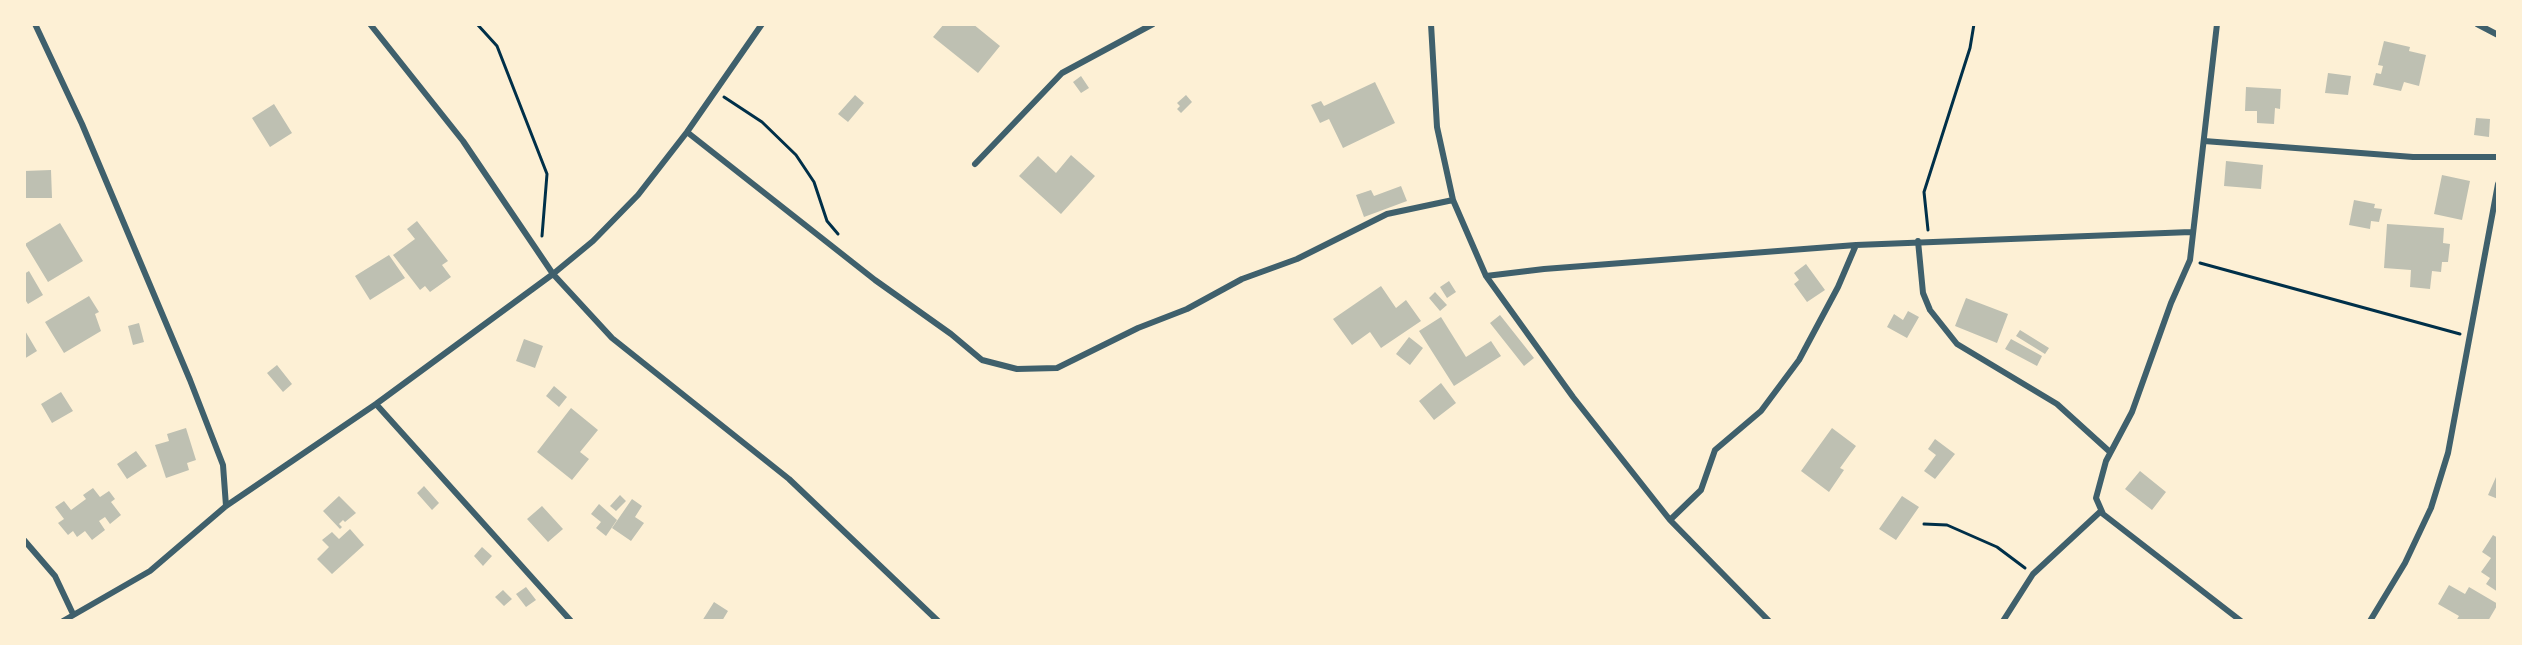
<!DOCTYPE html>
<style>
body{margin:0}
#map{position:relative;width:2522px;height:645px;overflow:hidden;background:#fdf0d5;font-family:Inter,sans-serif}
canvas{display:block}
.frame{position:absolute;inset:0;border:26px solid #fdf0d5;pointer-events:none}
</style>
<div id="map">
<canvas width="2522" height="645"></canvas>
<div class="frame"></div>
</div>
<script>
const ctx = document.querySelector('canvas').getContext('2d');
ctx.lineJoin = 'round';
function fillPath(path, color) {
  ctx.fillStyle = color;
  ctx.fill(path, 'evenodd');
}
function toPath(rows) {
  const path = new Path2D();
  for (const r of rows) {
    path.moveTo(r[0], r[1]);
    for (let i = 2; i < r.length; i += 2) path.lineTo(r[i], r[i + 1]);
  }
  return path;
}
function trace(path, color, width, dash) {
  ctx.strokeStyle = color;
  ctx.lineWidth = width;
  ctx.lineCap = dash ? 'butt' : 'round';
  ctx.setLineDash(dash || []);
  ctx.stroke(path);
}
const building = toPath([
 [944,24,973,24,1000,46,978,73,933,37],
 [2384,41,2410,47,2409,51,2426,55,2419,86,2404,82,2401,91,2373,85,2376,73,2381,74,2383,66,2378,65],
 [2328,73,2351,76,2348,95,2325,93],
 [1081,76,1089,88,1081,93,1073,82],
 [1375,82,1395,123,1343,148,1329,119,1320,123,1311,105,1321,101,1324,106],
 [2246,87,2281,89,2280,109,2275,108,2274,124,2257,123,2257,111,2245,111],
 [855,95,864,103,848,122,838,114],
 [1186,95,1192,102,1181,113,1177,109,1180,106,1177,103],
 [274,104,292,133,270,147,252,118],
 [2476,118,2490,119,2489,137,2474,135],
 [1071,155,1095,176,1061,214,1019,176,1038,156,1056,173],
 [2226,161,2263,165,2261,189,2224,186],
 [51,170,52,198,24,198,24,171],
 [2442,175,2470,181,2462,220,2434,214],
 [1401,186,1407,201,1364,217,1356,195,1371,190,1374,196],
 [2354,200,2375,204,2374,208,2382,209,2379,222,2371,221,2370,229,2349,225],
 [417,221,448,261,442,265,451,277,430,292,425,286,420,290,393,255,415,239,407,229],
 [60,223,83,261,48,282,25,244],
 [2387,224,2444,228,2443,243,2450,244,2448,262,2442,262,2441,272,2432,271,2430,289,2410,287,2411,270,2384,268],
 [389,255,405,278,370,300,355,276],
 [1806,264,1825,290,1807,302,1794,284,1799,280,1794,273],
 [29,271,43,295,28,304,24,298,24,274],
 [1449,281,1456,292,1447,298,1440,287],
 [1381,286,1396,308,1406,300,1421,321,1381,348,1370,332,1352,345,1333,319],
 [1435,292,1447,305,1440,311,1429,298],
 [89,296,99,312,95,314,101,331,64,353,45,322],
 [1966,298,2008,314,1997,343,1955,326],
 [1908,311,1919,317,1907,338,1887,327,1894,314,1903,320],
 [1500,315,1534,358,1524,366,1490,323],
 [1441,317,1466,357,1491,341,1501,356,1454,386,1419,331],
 [139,323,144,342,133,345,128,326],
 [24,329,37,351,24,359],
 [2020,330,2049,348,2045,354,2016,336],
 [1409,337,1423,348,1410,365,1396,354],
 [524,339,543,346,535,368,516,361],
 [2011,339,2042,356,2037,366,2005,349],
 [277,365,292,384,283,392,267,373],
 [1441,383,1456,403,1434,420,1419,401],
 [554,386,567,397,559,407,546,396],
 [61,392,73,411,52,423,41,404],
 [571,408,598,430,580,452,589,459,572,480,537,452],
 [186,428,196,460,187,463,189,470,166,478,155,445,169,441,167,434],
 [1832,428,1856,446,1840,468,1844,470,1829,492,1801,471],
 [1935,439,1955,454,1935,479,1924,471,1936,455,1928,449],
 [136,451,147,466,127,479,117,464],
 [2140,471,2166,492,2152,510,2125,489],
 [2496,477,2498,478,2498,499,2488,495],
 [424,486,439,503,432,510,417,493],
 [93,488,100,497,109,491,115,499,111,502,121,515,110,524,105,517,99,521,105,530,92,540,85,531,77,537,73,531,68,535,58,523,64,519,55,507,64,501,71,510,86,499,83,495],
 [620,495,626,501,616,511,610,506],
 [339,496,356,513,345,522,343,520,339,524,342,527,340,529,323,511],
 [1902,496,1919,507,1896,540,1879,529],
 [632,499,642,506,635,517,644,523,631,541,612,528],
 [599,504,617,520,606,536,596,528,601,522,591,514],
 [542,506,563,529,548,542,527,519],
 [350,529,364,545,332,574,317,559,329,547,322,540,332,532,339,539],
 [2493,535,2498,538,2498,592,2486,584,2490,578,2481,572,2491,558,2482,552],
 [482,547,492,556,483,566,474,556],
 [2449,585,2465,594,2469,587,2498,604,2488,621,2456,621,2459,616,2438,604],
 [526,587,536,600,526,607,516,594],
 [503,590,512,599,504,606,495,597],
 [714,602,728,611,722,621,702,621]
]);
const path = toPath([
 [477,24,497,46,547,174,542,236],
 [724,97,762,122,796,155,814,182,827,221,838,234],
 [1928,230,1924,192,1970,48,1974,24],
 [2200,263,2460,334],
 [1924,524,1947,525,1997,547,2025,568]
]);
const minor = toPath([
 [35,24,82,124,190,380,223,465,226,506],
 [370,24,463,141,553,274,612,338,789,479,938,621],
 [1431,24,1437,127,1453,200,1486,276,1573,397,1670,520,1769,621],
 [2217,24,2190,260,2171,303,2132,412,2106,461,2096,498,2103,514,2241,621],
 [2477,24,2498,35],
 [687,132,875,280,951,334,982,360,1017,369,1057,368,1138,328,1187,309,1242,279,1297,259,1387,214,1453,200],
 [2204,141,2413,157,2498,157],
 [975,164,1062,73,1153,24],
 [1918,241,1923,293,1930,310,1957,344,2057,404,2110,452],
 [1486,276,1544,269,1856,245,2191,232],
 [376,404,571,621],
 [1670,520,1701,490,1715,450,1761,411,1799,360,1838,287,1856,245],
 [24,540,55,576,73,614],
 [63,621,150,571,226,506,376,404,553,274,593,241,638,195,687,132,762,24],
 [2003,621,2033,574,2101,511],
 [2370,621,2405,563,2431,508,2448,453,2498,184]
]);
fillPath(building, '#bec0b2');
trace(path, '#003049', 3);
trace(minor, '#3f606c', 6);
</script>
